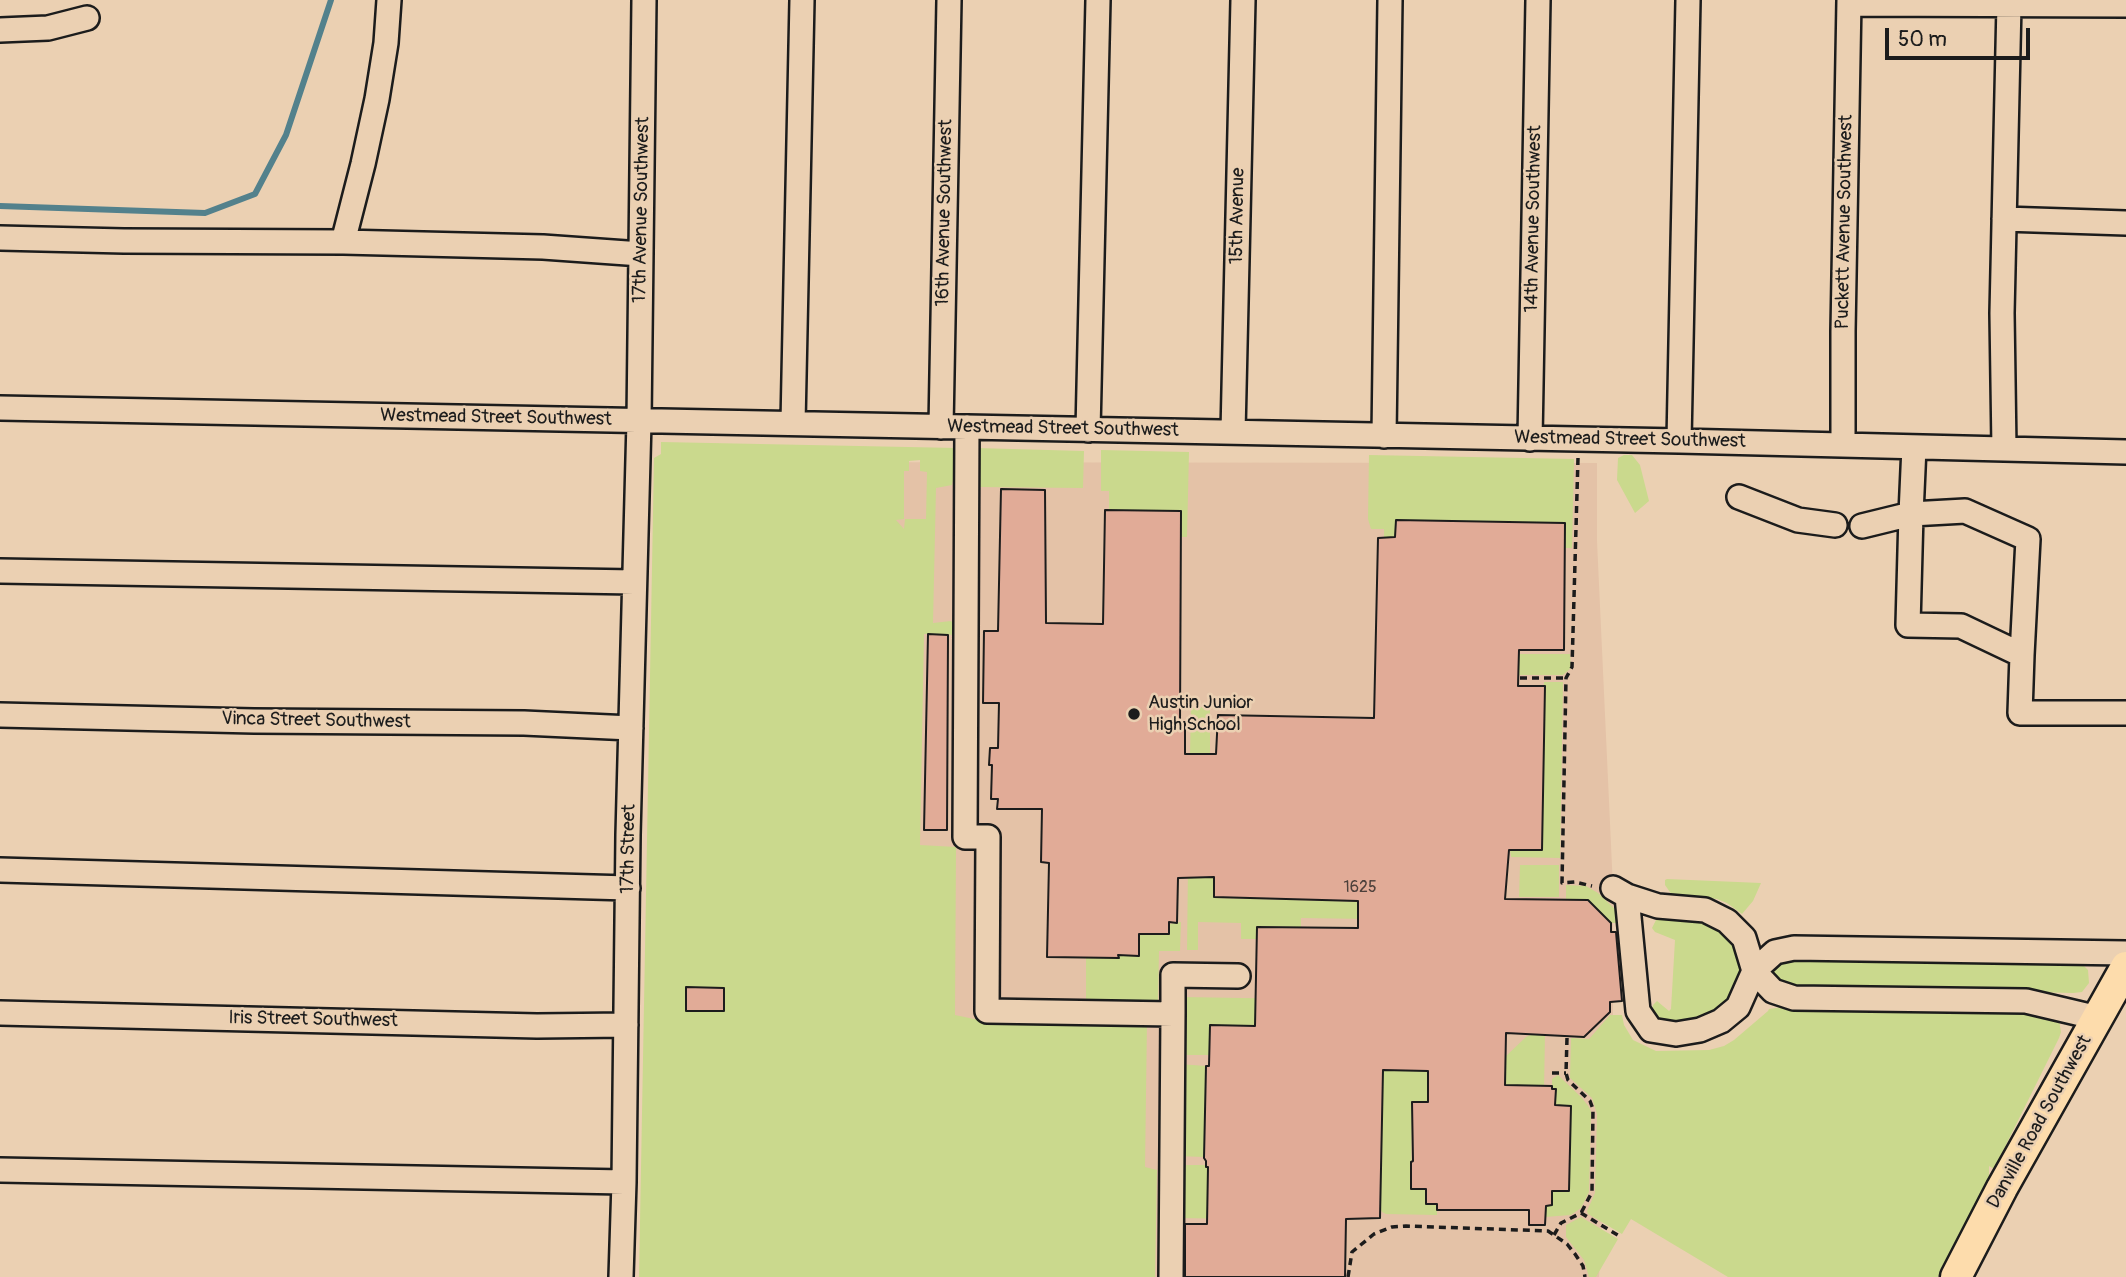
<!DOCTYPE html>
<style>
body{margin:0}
#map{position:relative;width:2126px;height:1277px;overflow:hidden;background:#ebd0b2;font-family:Pangolin,sans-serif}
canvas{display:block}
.scale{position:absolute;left:1885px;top:28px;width:145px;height:32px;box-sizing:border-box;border:4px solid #1c1c1c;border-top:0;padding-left:9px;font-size:21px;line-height:24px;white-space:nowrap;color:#1c1c1c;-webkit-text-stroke:5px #ebd0b2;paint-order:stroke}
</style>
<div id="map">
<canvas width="2126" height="1277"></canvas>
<div class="scale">50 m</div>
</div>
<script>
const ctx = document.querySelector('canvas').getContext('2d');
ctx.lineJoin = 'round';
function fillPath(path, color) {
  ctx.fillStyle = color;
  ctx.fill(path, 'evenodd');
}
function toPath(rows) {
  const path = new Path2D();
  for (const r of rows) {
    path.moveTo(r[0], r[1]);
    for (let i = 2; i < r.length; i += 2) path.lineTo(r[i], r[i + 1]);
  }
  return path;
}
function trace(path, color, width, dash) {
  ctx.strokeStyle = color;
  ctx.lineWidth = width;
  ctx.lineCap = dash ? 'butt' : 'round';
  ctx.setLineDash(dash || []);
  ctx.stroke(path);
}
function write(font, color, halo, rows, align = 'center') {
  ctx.font = font + ' Pangolin,sans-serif';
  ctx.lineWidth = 5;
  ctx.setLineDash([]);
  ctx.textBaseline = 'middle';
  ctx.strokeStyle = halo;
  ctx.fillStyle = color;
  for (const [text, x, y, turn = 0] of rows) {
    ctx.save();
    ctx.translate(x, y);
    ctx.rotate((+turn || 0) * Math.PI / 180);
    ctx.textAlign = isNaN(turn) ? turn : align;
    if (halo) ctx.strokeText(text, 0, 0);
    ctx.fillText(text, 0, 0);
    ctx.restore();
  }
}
const built = toPath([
 [667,462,1597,463,1597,541,1613,888,1613,1033,1599,1277,651,1277]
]);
const green = toPath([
 [661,442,957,448,957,462,952,485,936,488,933,623,951,621,957,627,957,635,924,634,920,845,956,847,955,1015,974,1019,1084,1017,1147,1020,1145,1167,1157,1170,1155,1277,639,1277,654,458,661,454],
 [920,460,920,471,927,472,926,519,905,519,904,529,896,520,904,519,904,471,909,471,909,461],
 [976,448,1084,451,1083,488,976,487],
 [1101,450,1189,452,1187,537,1181,537,1181,511,1109,510,1109,491,1101,491],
 [1369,455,1574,459,1572,548,1565,548,1565,523,1396,520,1395,538,1384,538,1384,529,1371,529,1368,519],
 [1624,455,1632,455,1640,465,1649,501,1635,513,1617,480,1618,458],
 [1519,654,1570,654,1571,668,1563,675,1518,675],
 [1544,682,1563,682,1560,858,1511,857,1510,850,1542,850],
 [1191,707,1210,707,1210,754,1190,754],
 [1520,865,1559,865,1559,897,1519,897],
 [1188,868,1214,869,1214,898,1369,902,1369,919,1301,918,1301,927,1256,926,1256,939,1241,939,1241,923,1198,922,1198,950,1187,950],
 [1667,879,1761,883,1753,901,1742,914,1727,903,1717,899,1672,895,1665,885,1665,880],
 [1566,885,1586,886,1598,893,1616,910,1622,923,1611,923,1588,900,1566,899],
 [1668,917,1687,917,1725,926,1745,956,1743,990,1708,1022,1658,1023,1651,1012,1653,1005,1657,1001,1669,1011,1671,1009,1675,940,1655,932,1652,928,1657,918],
 [1181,922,1180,951,1159,951,1158,1008,1086,1006,1086,958,1118,958,1118,955,1139,956,1139,934,1168,934,1169,924],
 [1781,956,2080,962,2088,970,2089,983,2082,992,2073,993,1781,986,1768,971],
 [1183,997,1301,999,1367,1028,1211,1025,1210,1055,1179,1055],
 [1789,1006,2047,1010,2059,1020,2061,1032,2059,1038,1994,1169,1989,1166,1989,1178,1938,1277,1728,1277,1631,1219,1622,1234,1588,1214,1587,1211,1595,1193,1597,1114,1592,1098,1570,1078,1571,1038,1589,1039,1610,1015,1622,1015,1624,1025,1633,1040,1656,1051,1709,1050,1724,1046,1734,1040,1768,1011,1769,1009],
 [1532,1034,1545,1034,1544,1090,1428,1088,1428,1102,1412,1102,1411,1188,1426,1189,1426,1204,1437,1204,1437,1215,1386,1214,1382,1212,1380,1208,1383,1070,1505,1072,1505,1057,1526,1037],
 [1179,1064,1206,1066,1204,1157,1177,1156],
 [1558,1075,1582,1098,1589,1107,1591,1112,1589,1192,1581,1208,1571,1215,1545,1217,1546,1206,1552,1205,1552,1191,1569,1191,1571,1106,1555,1105,1556,1089,1552,1089,1552,1079],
 [1177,1165,1206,1165,1208,1167,1207,1206,1242,1206,1242,1219,1177,1218],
 [1581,1217,1618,1239,1596,1277,1589,1277,1584,1260,1566,1237,1566,1225]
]);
const stream = toPath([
 [0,206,205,213,255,194,286,135,331,0]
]);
const building = toPath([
 [1001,489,1045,490,1046,623,1103,624,1105,510,1181,511,1180,722,1185,722,1185,754,1216,754,1218,715,1374,718,1378,538,1395,537,1396,520,1565,523,1564,650,1519,650,1518,686,1545,686,1542,850,1509,850,1505,899,1588,900,1611,923,1611,932,1616,932,1622,1001,1610,1002,1610,1012,1584,1037,1506,1033,1505,1085,1552,1086,1552,1089,1556,1089,1555,1105,1571,1106,1569,1191,1552,1191,1552,1205,1546,1206,1545,1225,1529,1225,1529,1210,1437,1210,1437,1204,1426,1204,1426,1189,1411,1189,1411,1162,1413,1161,1412,1102,1428,1102,1428,1071,1383,1070,1380,1218,1346,1219,1345,1277,1185,1277,1185,1224,1207,1224,1208,1167,1206,1167,1206,1161,1204,1158,1206,1066,1209,1066,1210,1025,1255,1026,1257,927,1358,928,1358,901,1214,897,1214,877,1178,878,1177,923,1169,922,1169,934,1139,934,1139,956,1118,955,1119,958,1047,957,1049,863,1041,862,1042,809,997,809,998,799,991,799,992,765,989,765,990,748,998,748,999,703,983,703,984,631,998,631,1001,489],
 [928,634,948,635,947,830,924,830,928,634],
 [686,987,724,988,724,1011,686,1011,686,987]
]);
const path = toPath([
 [1578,458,1572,667,1566,678,1562,883,1575,882,1592,886],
 [1520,678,1566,678],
 [1567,1038,1566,1073,1568,1080,1590,1101,1593,1109,1592,1192,1581,1213],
 [1552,1073,1566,1073],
 [1554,1235,1561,1223,1581,1213,1621,1237],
 [1348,1277,1352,1252,1374,1234,1392,1227,1406,1226,1548,1231,1567,1244,1575,1254,1583,1266,1585,1277]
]);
const minor = toPath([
 [1849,4,2126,5],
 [0,30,48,28,87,18],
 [2004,219,2126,223],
 [0,238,124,241,343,242,543,247,641,254],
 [343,242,363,164,377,99,386,43,389,0],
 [0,408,1679,441,2126,452],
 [793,423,802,0],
 [941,427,949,0],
 [967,427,965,837,988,837,987,1011,1173,1014,1171,1277],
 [1088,430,1098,0],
 [1233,432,1243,0],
 [1384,436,1390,0],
 [1530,439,1538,0],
 [1679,441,1688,0],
 [1843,445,1843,331,1849,0],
 [2004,449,2002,313,2009,4],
 [1739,497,1798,520,1835,525],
 [1862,526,1911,514,1914,447],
 [0,571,634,582],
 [2022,655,2028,539,1965,511,1911,514,1908,625,1961,626,2022,655,2020,713,2126,713],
 [0,715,254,721,524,723,631,728],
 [0,870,628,888],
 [1613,888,1627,896,1658,906,1705,910,1727,921,1744,938,1754,971,1773,991,1794,998,2026,1001,2098,1018],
 [1627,896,1638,1011,1651,1030,1676,1034,1700,1030,1721,1021,1738,1007,1754,971,1775,952,1794,948,2126,953],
 [0,1013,537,1026,626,1025],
 [1173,1014,1173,975,1238,976],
 [0,1170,624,1182],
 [621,1277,624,1182,628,835,639,421,644,0]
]);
const major = toPath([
 [1956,1277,2002,1188,2126,967]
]);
const markers = [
 [1134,714,7,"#1c1c1c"]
];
const numberNames = [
 ["1625",1360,888]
];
const streetNames = [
 ["17th Avenue Southwest",642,210,-89],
 ["16th Avenue Southwest",945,213,-89],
 ["15th Avenue",1238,216,-89],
 ["14th Avenue Southwest",1534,219,-89],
 ["Puckett Avenue Southwest",1845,222,-89],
 ["Westmead Street Southwest",496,418,1],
 ["Westmead Street Southwest",1063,429,1],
 ["Westmead Street Southwest",1630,440,1],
 ["Vinca Street Southwest",316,721,1],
 ["17th Street",629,849,-89],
 ["Iris Street Southwest",313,1020,1],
 ["Danville Road Southwest",2040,1122,-61]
];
const poiNames = [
 ["Austin Junior",1148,703],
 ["High School",1148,725]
];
fillPath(built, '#e4c2a7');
fillPath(green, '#cad98d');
trace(stream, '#53818c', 6);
fillPath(building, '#e1ab97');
trace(building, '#1c1c1c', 2);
trace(minor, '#1c1c1c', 28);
trace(major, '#1c1c1c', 35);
trace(path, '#1c1c1c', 3.5, [7, 5]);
trace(minor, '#ebd0b2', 23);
trace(major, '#fddcac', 30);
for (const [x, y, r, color] of markers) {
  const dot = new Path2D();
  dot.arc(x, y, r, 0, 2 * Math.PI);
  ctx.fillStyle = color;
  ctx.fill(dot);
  trace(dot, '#ebd0b2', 2.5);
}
write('16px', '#4d403b', null, numberNames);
write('19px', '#1c1c1c', '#ebd0b2', streetNames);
write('19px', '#1c1c1c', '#ebd0b2', poiNames, 'left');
</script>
